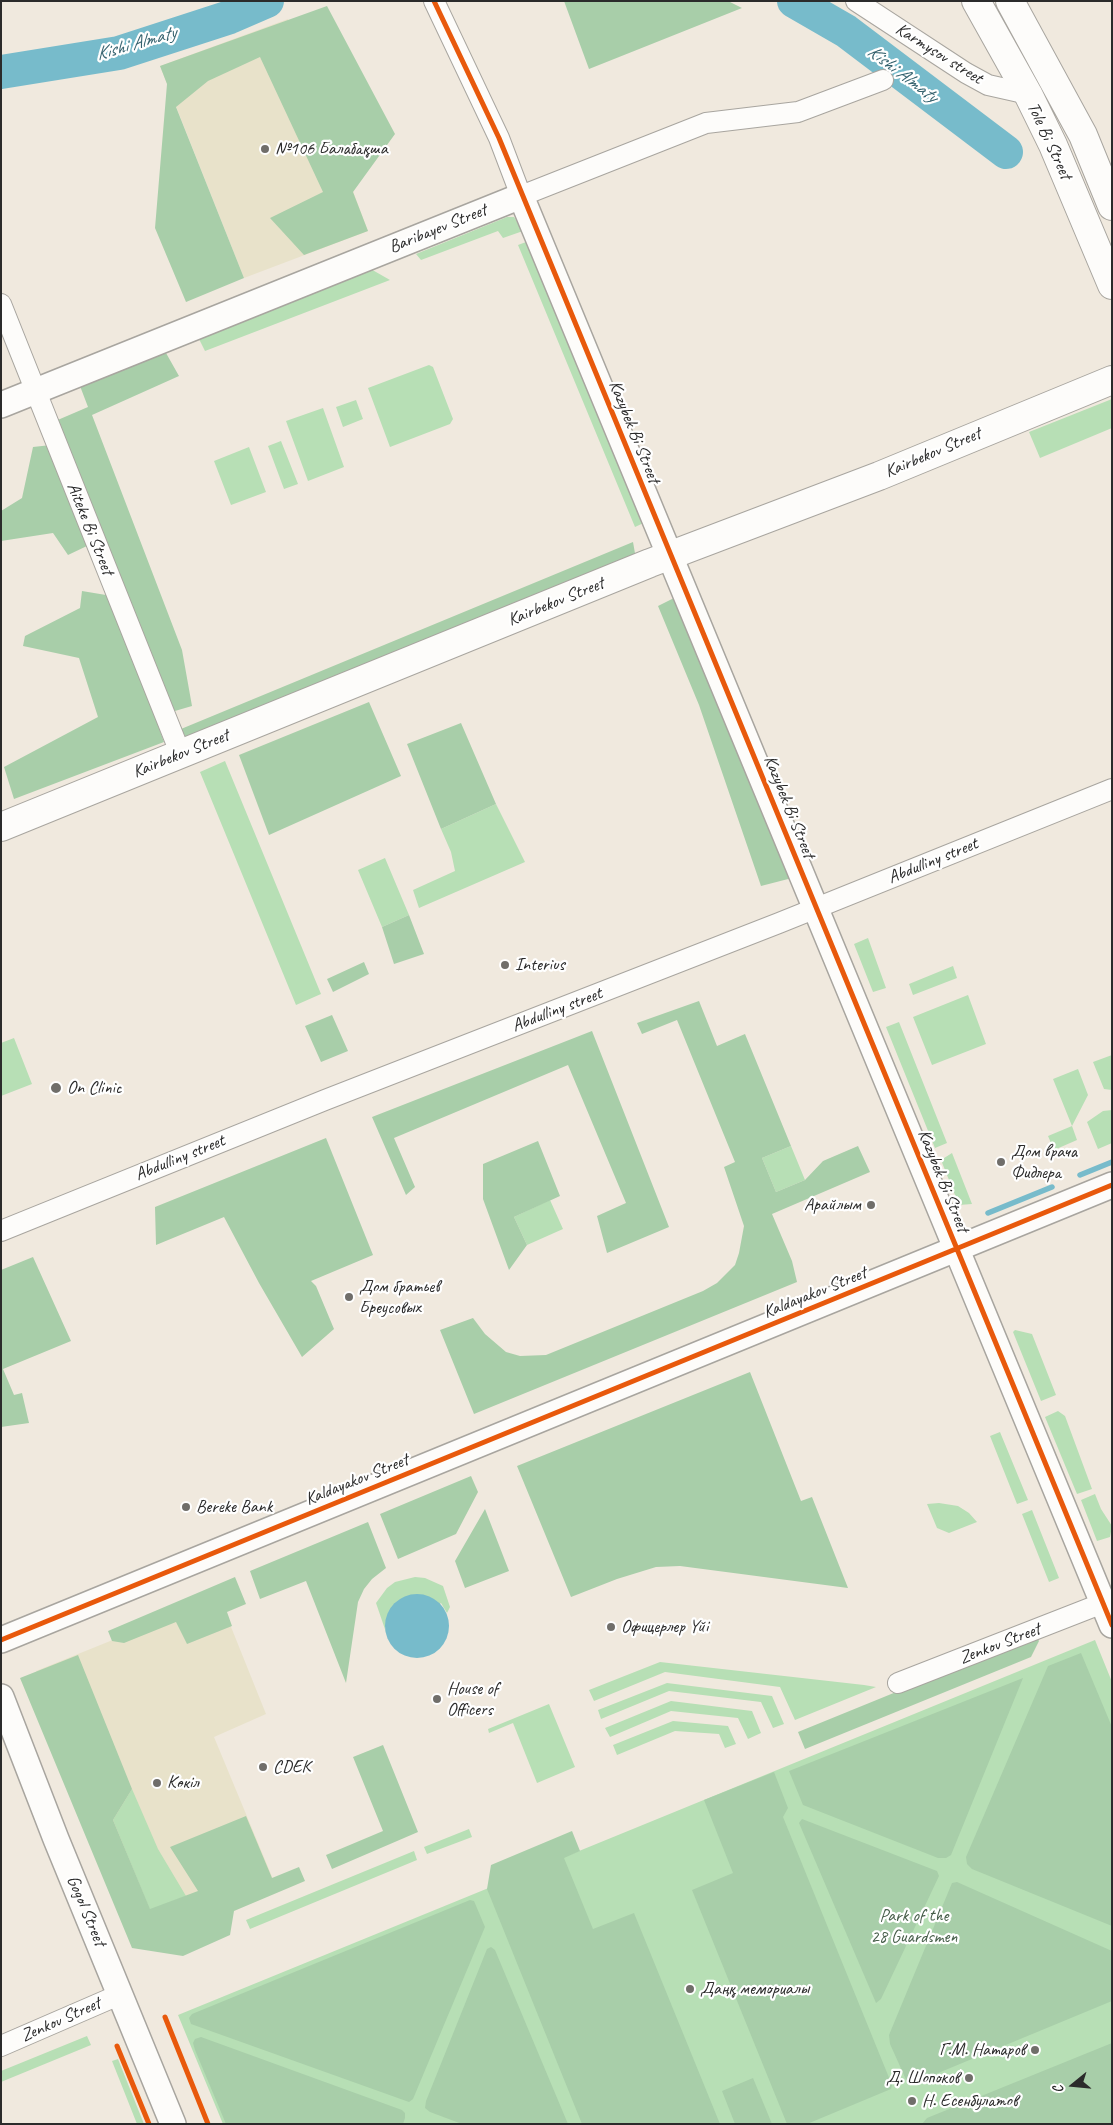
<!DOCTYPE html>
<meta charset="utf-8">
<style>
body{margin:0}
#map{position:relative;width:1113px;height:2125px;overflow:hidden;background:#f0e9de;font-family:Caveat,sans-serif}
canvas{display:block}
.frame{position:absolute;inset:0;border:2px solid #2b2b2b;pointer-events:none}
.north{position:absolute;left:1048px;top:2060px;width:50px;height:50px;-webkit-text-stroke:4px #fff;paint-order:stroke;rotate:253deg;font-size:14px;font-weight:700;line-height:20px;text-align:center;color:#2b2b2b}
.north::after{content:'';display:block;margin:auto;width:18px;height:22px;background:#2b2b2b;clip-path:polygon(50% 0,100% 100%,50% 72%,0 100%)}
</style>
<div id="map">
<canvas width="1113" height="2125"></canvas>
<div class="frame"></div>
<div class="north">С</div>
</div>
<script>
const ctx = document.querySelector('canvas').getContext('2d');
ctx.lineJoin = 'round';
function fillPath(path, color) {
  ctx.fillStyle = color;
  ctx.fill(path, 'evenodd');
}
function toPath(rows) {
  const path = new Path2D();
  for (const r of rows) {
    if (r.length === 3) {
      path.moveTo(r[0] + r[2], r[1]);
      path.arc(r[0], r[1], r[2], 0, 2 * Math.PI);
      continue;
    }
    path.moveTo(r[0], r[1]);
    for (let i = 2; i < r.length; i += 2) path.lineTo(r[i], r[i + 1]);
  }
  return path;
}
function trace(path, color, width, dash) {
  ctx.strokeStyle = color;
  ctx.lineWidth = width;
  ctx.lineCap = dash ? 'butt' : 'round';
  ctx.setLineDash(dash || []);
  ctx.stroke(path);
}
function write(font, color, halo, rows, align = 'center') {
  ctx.font = font + ' Caveat,sans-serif';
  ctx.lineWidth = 4.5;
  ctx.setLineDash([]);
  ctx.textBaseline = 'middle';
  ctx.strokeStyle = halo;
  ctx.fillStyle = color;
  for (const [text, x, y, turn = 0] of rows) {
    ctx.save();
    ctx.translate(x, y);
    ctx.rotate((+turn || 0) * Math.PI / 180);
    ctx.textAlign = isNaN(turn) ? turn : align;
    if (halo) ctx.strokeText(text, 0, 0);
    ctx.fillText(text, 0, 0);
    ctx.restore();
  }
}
const built = toPath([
 [288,19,368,231,244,278,160,66],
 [219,1597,266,1714,214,1737,273,1879,143,1931,36,1671]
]);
const green = toPath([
 [507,217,514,217,523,231,503,238,498,231,421,260,416,254],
 [534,239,650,520,635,527,518,245],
 [369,268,390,280,205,351,197,335],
 [429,365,433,367,453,419,450,424,390,447,368,388],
 [1112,399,1112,428,1040,458,1029,432],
 [356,400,363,419,343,427,336,407],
 [323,408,344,467,308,481,286,421],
 [281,441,298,484,284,489,268,446],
 [249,447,266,492,231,505,214,461],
 [225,761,321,994,296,1005,200,772],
 [496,804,525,862,419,908,413,890,455,871,451,852,441,829],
 [385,858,409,915,382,927,358,870],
 [868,938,886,988,873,992,854,944],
 [953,966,957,978,913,995,909,984],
 [968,995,986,1044,932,1065,913,1017],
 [899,1022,947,1143,935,1148,886,1027],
 [14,1038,32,1084,1,1096,1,1043],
 [1112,1055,1112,1090,1104,1089,1093,1062],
 [1078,1069,1088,1095,1072,1126,1077,1140,1054,1150,1048,1136,1072,1126,1053,1079],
 [1112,1110,1112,1143,1098,1149,1087,1122,1103,1111],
 [791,1146,805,1180,776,1192,762,1158],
 [952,1153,972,1204,959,1205,941,1160],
 [550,1200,563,1229,527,1245,514,1217],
 [1015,1330,1032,1334,1056,1395,1041,1401,1013,1332],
 [1058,1411,1065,1416,1092,1489,1077,1494,1045,1417],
 [1000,1432,1028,1500,1017,1504,990,1436],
 [1095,1494,1101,1509,1112,1526,1110,1537,1097,1541,1081,1500],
 [939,1503,958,1506,969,1513,977,1522,949,1533,937,1528,927,1504],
 [1032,1510,1059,1578,1049,1582,1022,1514],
 [415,1577,425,1578,443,1586,450,1607,447,1613,441,1603,385,1627,388,1638,376,1603,387,1588,395,1582],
 [1095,1640,1112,1682,1112,2124,223,2124,178,2015],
 [660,1662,864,1685,876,1687,795,1720,780,1687,665,1672,594,1701,589,1690],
 [667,1683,772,1696,784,1724,773,1728,761,1702,669,1691,601,1719,598,1710],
 [671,1701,752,1711,761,1733,748,1739,738,1718,671,1711,610,1737,605,1728],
 [549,1704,575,1767,537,1783,513,1723,489,1733,488,1729],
 [673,1721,728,1726,736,1744,725,1748,719,1734,675,1731,617,1755,613,1745],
 [132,1789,158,1849,186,1896,150,1910,113,1820],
 [469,1829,472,1837,427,1854,424,1847],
 [414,1851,417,1860,250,1929,246,1920],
 [87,2036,91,2045,1,2082,1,2071],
 [118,2059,144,2124,137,2124,112,2061]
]);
const forest = toPath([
 [564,1,728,1,742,8,589,69],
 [327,6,395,134,353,192,368,231,304,255,270,218,323,192,260,57,208,81,176,107,244,278,186,302,155,228,167,84,160,66],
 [166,353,179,376,92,415,182,650,192,706,168,713,53,422,88,407,80,386],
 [51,445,89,545,68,555,53,533,1,541,1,511,22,498,33,447],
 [633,542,636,559,188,741,181,729],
 [82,591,112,596,164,742,14,799,4,767,98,717,79,658,23,646,25,636,80,608],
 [676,597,792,878,761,886,699,705,658,606],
 [369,702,401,776,269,835,239,755],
 [461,723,496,804,441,829,407,744],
 [409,915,424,954,394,964,382,927],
 [364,962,369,974,333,992,327,979],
 [699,1001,717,1046,745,1034,791,1146,762,1158,776,1192,805,1180,823,1161,858,1146,870,1172,772,1214,792,1261,797,1282,474,1414,440,1330,473,1318,485,1334,506,1352,520,1356,546,1355,703,1291,717,1283,735,1265,739,1253,744,1226,724,1167,735,1162,677,1020,642,1034,637,1023],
 [332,1015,348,1051,321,1062,305,1026],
 [592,1031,669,1227,607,1253,597,1216,626,1203,568,1065,394,1138,415,1187,406,1195,372,1117],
 [326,1138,373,1255,311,1281,316,1286,334,1329,302,1357,259,1283,224,1217,156,1245,155,1207],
 [538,1141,560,1196,514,1217,527,1245,509,1270,483,1199,483,1164],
 [33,1257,71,1341,3,1369,14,1395,22,1393,29,1423,1,1427,1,1270],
 [750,1372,801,1501,812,1497,848,1588,680,1566,656,1567,617,1579,571,1597,517,1466],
 [471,1476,478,1492,456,1534,398,1559,380,1514],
 [485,1509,509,1571,465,1588,455,1561],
 [368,1522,386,1568,372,1579,364,1589,358,1602,346,1683,306,1581,260,1599,250,1571],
 [235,1577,246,1604,227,1612,232,1626,187,1644,176,1622,124,1643,112,1641,108,1631],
 [1036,1635,1039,1641,1031,1657,805,1749,798,1732],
 [1081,1653,1112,1727,1112,1926,972,1869,967,1864,966,1857,1048,1666],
 [78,1655,132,1789,113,1820,150,1909,198,1891,170,1847,246,1816,272,1878,299,1867,305,1881,234,1911,230,1935,183,1956,132,1948,20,1678],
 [1023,1678,951,1855,946,1858,938,1858,803,1805,789,1771],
 [383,1745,418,1832,332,1869,326,1855,383,1831,353,1757],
 [774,1772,788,1808,783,1817,892,2085,891,2089,807,2124,787,2124,692,1890,733,1873,704,1800],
 [802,1819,937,1871,939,1876,881,1999,876,2003,799,1823],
 [572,1831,580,1851,564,1858,593,1929,634,1913,720,2124,582,2124,487,1889,491,1865],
 [957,1882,1112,1951,1112,2001,914,2083,908,2084,890,2044,889,2035,952,1883],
 [470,1900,474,1901,485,1927,413,2099,409,2102,191,2024,189,2018,192,2014],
 [491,1947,495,1950,568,2124,462,2124,430,2112,425,2108,426,2101,487,1949],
 [201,2037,402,2110,405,2113,405,2118,403,2124,226,2124,195,2050,193,2043,195,2039],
 [1112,2043,1112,2124,922,2124,927,2118],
 [753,2078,772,2124,735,2124,722,2091]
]);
const water = toPath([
 [417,1626,32]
]);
const stream = toPath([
 [1080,1175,1112,1162],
 [988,1213,1052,1187]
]);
const river = toPath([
 [794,1,846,31,1006,152],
 [1,72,119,53,230,17,267,1]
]);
const minor = toPath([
 [434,1,499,138,521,196,706,123,798,112,883,80],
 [856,1,966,73,988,85,1028,94],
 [1,304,181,755],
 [1,1231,325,1100,779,923,1112,789],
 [898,1683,1103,1603],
 [1,2046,121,1994]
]);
const tertiary = toPath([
 [1,405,521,196,1112,1625],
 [1,1640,1112,1185],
 [1,1697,56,1839,173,2124]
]);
const secondary = toPath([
 [976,1,1028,94,1053,145,1112,285],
 [1010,1,1083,135,1112,206],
 [1,827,650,563,879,476,1112,380]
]);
const cycleway = toPath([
 [434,1,499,138,1112,1625],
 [1,1640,1112,1185],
 [165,2017,208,2124],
 [117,2046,149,2124]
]);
const markers = [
 [265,149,5,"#706e6a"],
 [505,965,5,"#706e6a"],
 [56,1088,6,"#706e6a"],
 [1001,1162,5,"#706e6a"],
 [871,1205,5,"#706e6a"],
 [349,1297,5,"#706e6a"],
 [186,1507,5,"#706e6a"],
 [611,1627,5,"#706e6a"],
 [437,1699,5,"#706e6a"],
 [263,1767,5,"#706e6a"],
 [157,1783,5,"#706e6a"],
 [690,1989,5,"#706e6a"],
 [1035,2050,5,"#706e6a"],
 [969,2078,5,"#706e6a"],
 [912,2101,5,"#706e6a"]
];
const streetNames = [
 ["Karmysov street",939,54,32],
 ["Tole Bi Street",1049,141,65],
 ["Baribayev Street",438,229,-22],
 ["Kazybek Bi Street",634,432,68],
 ["Kairbekov Street",933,453,-23],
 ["Aiteke Bi Street",90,529,68],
 ["Kairbekov Street",556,602,-22],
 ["Kairbekov Street",181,754,-22],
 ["Kazybek Bi Street",789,807,68],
 ["Abdulliny street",933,861,-22],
 ["Abdulliny street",557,1010,-21],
 ["Abdulliny street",180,1158,-22],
 ["Kazybek Bi Street",943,1181,68],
 ["Kaldayakov Street",815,1293,-22],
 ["Kaldayakov Street",357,1480,-22],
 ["Zenkov Street",1000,1644,-21],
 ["Gogol Street",86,1911,67],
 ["Zenkov Street",61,2020,-24]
];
const poiNames = [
 ["№106 Балабақша",275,149],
 ["Interius",515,965],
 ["On Clinic",67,1088],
 ["Дом врача",1011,1152],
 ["Фидлера",1011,1173],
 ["Арайлым",861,1205,"right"],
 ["Дом братьев",359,1287],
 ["Бреусовых",359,1308],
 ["Bereke Bank",196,1507],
 ["Офицерлер Үйі",621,1627],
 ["House of",447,1689],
 ["Officers",447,1710],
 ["CDEK",273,1767],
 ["Көкіл",167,1783],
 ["Даңқ мемориалы",700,1989],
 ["Г.М. Натаров",1025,2050,"right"],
 ["Д. Шопоков",959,2078,"right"],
 ["Н. Есенбулатов",922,2101]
];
const parkNames = [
 ["Park of the",914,1916],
 ["28 Guardsmen",914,1937]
];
const waterNames = [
 ["Kіshі Almaty",136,44,-16],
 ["Kіshі Almaty",902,74,37]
];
fillPath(built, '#e8e2ca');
fillPath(green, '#b7dfb5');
fillPath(forest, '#a8cea9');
fillPath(water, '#77bbcb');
trace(stream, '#77bbcb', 5.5);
trace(river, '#77bbcb', 34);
trace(minor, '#a8a59f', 22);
trace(tertiary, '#a8a59f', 28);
trace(secondary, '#a8a59f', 30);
trace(minor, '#fdfcfa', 20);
trace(tertiary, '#fdfcfa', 25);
trace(secondary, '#fdfcfa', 28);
trace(cycleway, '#e8590c', 5);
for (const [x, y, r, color] of markers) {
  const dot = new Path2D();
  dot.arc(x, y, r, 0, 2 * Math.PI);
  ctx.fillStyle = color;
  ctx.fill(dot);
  trace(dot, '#fff', 2);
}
write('18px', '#2b2b2b', '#fff', streetNames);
write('18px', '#2b2b2b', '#fff', poiNames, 'left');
write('18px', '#475e4a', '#fff', parkNames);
write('italic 19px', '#36636f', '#fff', waterNames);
</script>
